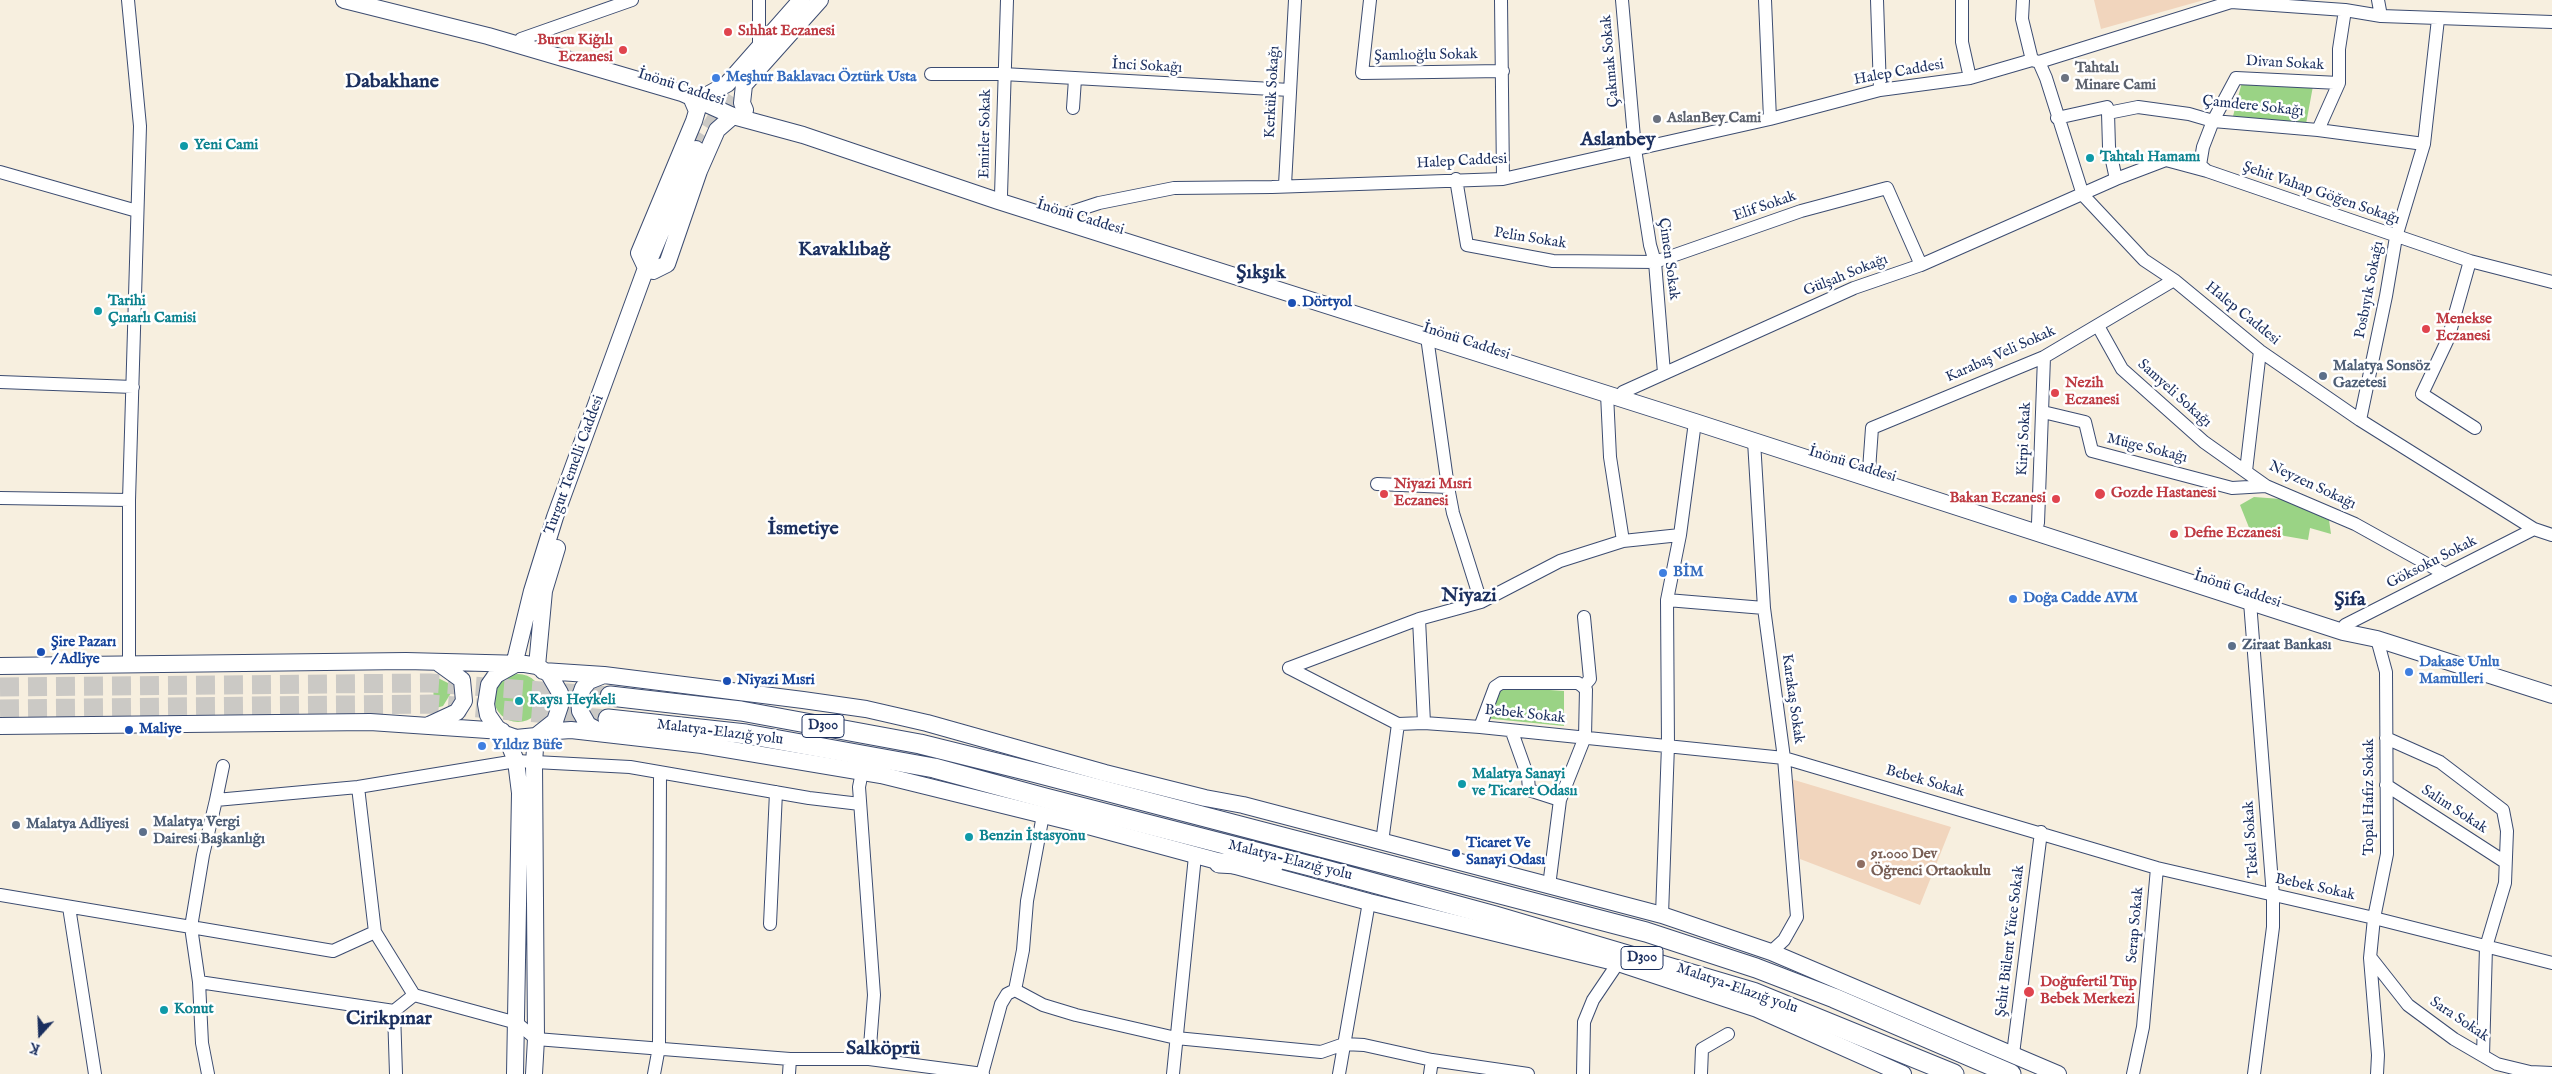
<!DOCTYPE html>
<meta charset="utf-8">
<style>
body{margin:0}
#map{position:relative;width:2552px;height:1074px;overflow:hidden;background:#f7efdf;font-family:"IM FELL English",serif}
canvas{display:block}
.north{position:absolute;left:15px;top:1009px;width:50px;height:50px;-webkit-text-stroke:4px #fff;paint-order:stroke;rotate:200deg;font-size:14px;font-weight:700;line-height:20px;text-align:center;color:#1b2f5e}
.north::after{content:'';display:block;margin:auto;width:18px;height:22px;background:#1b2f5e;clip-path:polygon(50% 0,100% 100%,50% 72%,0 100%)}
</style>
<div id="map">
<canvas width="2552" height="1074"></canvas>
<div class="north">K</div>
</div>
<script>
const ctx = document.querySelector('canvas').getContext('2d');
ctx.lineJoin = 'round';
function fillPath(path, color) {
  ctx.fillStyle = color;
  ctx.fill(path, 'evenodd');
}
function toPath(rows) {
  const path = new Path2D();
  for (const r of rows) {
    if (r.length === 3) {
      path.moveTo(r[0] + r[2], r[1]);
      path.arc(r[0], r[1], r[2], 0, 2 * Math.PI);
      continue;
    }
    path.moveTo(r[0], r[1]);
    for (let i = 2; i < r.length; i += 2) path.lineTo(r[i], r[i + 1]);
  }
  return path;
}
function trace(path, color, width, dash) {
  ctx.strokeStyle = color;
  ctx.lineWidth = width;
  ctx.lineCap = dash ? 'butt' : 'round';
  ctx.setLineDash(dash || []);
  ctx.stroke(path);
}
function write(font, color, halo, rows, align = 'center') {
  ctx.font = font + ' "IM FELL English",serif';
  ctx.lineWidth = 5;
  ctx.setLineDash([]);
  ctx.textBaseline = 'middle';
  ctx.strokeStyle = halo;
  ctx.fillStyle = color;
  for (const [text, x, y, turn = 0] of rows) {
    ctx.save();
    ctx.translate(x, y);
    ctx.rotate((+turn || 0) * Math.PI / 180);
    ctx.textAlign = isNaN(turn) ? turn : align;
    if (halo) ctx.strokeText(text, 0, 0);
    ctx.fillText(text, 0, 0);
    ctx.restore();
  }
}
const built = toPath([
 [2094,0,2204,0,2101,29],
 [1791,779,1951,827,1920,905,1800,859]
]);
const green = toPath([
 [2242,82,2313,86,2306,124,2232,120],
 [2254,497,2281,499,2329,520,2331,534,2310,528,2308,540,2250,530,2240,505],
 [518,698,24],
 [434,676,448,683,451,693,443,706,433,709],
 [1493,686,1564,691,1564,726,1483,718]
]);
const majorTunnel = toPath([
 [696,149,739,80,748,71]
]);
const highwayTunnel = toPath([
 [0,687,430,683,610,696],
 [0,709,431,704,608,719]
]);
const minor = toPath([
 [128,0,140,126,129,500,129,664],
 [1370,0,1362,73,1503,71],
 [1501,0,1503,179],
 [1622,0,1635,149,1650,245,1655,262,1664,373],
 [1765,0,1770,119],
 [1877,0,1880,90],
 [1962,0,1962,42,1970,78],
 [2023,0,2022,19,2032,60],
 [2378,0,2381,16],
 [521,39,632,0],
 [759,50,759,0],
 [2039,62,2231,2,2345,10,2381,16,2552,22],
 [931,74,1003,74,1290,90],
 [1073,108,1075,79],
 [2108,113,2109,147,2116,179],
 [2057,118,2107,107,2108,113,2138,107,2189,114,2213,121,2318,130,2424,144],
 [2318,130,2339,83,2339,49,2345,10],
 [2207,171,2200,165,2203,147,2213,121,2236,78,2339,83],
 [0,172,137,211],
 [1456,179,1467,245,1553,261,1655,262,1801,211,1887,188,1921,265],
 [1285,185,1295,0],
 [1001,195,1007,0],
 [1053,218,1099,203,1174,188,1272,187,1503,179,1770,119,1880,90,1970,78,2032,60,2039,62,2046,78,2083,195,2144,260,2174,280,2260,351,2360,420,2534,529,2552,535],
 [2470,261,2448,339,2422,394,2475,428],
 [2098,326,2122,369,2204,442,2266,486,2355,524,2445,574],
 [0,382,133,387],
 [1623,392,1854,288,1921,265,2116,179,2166,160,2207,171,2470,261,2552,282],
 [1607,394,1610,457,1623,541],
 [2043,412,2085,422,2092,451,2232,488,2266,486],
 [2360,420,2386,296,2396,237,2424,144,2438,19],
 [1754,441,1764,608,1784,758,1797,917,1784,940,1771,952],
 [1869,470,1872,428,2044,357,2174,280],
 [2246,471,2260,351],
 [1377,484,1448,487,1427,337],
 [0,498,129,500],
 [2038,523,2044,357],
 [1667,600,1764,608],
 [1481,602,1560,561,1623,541,1680,535,1695,422],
 [2250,602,2273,896,2273,927,2254,1074],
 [1419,619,1424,723],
 [2345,625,2534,529],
 [2377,639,2386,672,2387,854,2374,918,2370,958,2378,1055,2377,1074],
 [1289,668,1398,724,1424,723,1480,727,1784,758,2157,868,2374,918,2552,963],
 [1289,668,1419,619,1481,602,1453,513,1448,487],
 [1583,687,1590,679,1584,617],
 [1480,727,1495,687,1501,683,1578,683,1586,689,1585,737,1560,800],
 [1512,732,1528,777,1529,790,1560,800,1549,886],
 [2386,738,2440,762,2503,810,2507,831,2505,883,2486,947,2483,1056],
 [862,772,859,787,874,995,869,1059],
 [2386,785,2505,862],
 [358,787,375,932,414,995,517,1023,536,1039,790,1059,869,1059,983,1074],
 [216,800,223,766],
 [1382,842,1398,724],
 [0,895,191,927,199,982,394,1011,396,1074],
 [69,907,95,1074],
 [1662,915,1668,745,1667,600,1680,535],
 [770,924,776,792],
 [375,932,333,951,191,927,203,855,216,800,358,787,516,761,630,767,809,798,860,804],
 [2371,958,2408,1005,2454,1039,2497,1064,2530,1072,2552,1073],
 [199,982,202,1043,208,1074],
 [1015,990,1023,950,1027,901,1043,815],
 [394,1011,414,995],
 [2013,1054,2041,832],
 [654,1074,659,1047,660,773],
 [789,1074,790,1059],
 [982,1074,1001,1004,1007,994,1015,990,1043,1005,1076,1015,1176,1038,1321,1052,1344,1044,1364,1045,1432,1060,1528,1074],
 [1173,1074,1195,856],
 [1339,1074,1369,902],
 [1430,1074,1432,1060],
 [1583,1074,1584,1022,1593,1000,1618,963],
 [1701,1074,1702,1049,1728,1034],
 [2133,1074,2143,1027,2157,868]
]);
const major = toPath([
 [344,0,488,36,682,93,733,116,803,135,998,201,1695,422,2343,632,2377,639,2552,695],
 [709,94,727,84,801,0],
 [745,110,742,103,744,85,820,0],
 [646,268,639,253,694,121,697,111,691,97],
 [653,271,667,264,699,171,717,130,733,116],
 [514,665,532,591,555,517,646,268,696,149],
 [0,666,406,661,525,664,537,666,549,674,560,693,560,706,555,721,536,736,516,738,505,734,497,728,488,715,486,704,489,685,496,675,514,665],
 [537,666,544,591,557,548],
 [543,671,604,675,803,700,866,709,927,723,1105,773,1205,798,1243,805,1662,915,1771,952,2058,1074],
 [429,725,457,712,464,701,462,680,437,662],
 [0,726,370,722,502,731],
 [543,732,571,730,702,745,881,775,1088,826,1369,902,1618,963,1757,1009,1903,1074],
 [601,732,588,725,580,711,579,699,583,688,589,681,604,675],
 [505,734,516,761,520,793,515,1074],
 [534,1074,536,1039,534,762,536,736]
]);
const highway = toPath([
 [610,696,741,711,920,744,1033,772,1646,932,1756,968,1834,998,2011,1074],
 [608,719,746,734,934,768,1045,798,1322,869,1495,916,1753,992,1954,1074],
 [1219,863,1273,866]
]);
const markers = [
 [728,32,5,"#e0444e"],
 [623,50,5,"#e0444e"],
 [716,78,5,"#3f7fe0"],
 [2065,78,5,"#6b7280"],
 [1657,119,5,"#6b7280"],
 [184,146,5,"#0f9aa8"],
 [2090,158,5,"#0f9aa8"],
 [1292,303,5,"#1a4fb4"],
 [98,311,5,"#0f9aa8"],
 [2426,329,5,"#e0444e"],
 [2323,376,5,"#5c6f8a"],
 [2055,393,5,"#e0444e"],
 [1384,494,5,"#e0444e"],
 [2100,494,6,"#e0444e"],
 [2056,499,5,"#e0444e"],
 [2174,534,5,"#e0444e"],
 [1663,573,5,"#3f7fe0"],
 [2013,599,5,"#3f7fe0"],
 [2232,646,5,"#5c6f8a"],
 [41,652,5,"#1a4fb4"],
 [2409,672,5,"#3f7fe0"],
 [727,681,5,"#1a4fb4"],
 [519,701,5,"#0f9aa8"],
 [129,730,5,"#1a4fb4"],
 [482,746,5,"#3f7fe0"],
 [1462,784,5,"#0f9aa8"],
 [16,825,5,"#5c6f8a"],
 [143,832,5,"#5c6f8a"],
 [969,837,5,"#0f9aa8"],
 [1456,853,5,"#1a4fb4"],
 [1861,864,5,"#8d6e63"],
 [2029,992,6,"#e0444e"],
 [164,1010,5,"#0f9aa8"]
];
const shields = [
 [823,726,42],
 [1642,958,42]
];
const shieldNames = [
 ["D300",823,726],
 ["D300",1642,958]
];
const healthNames = [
 ["Sıhhat Eczanesi",738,32],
 ["Burcu Kiğılı",613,41,"right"],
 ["Eczanesi",613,58,"right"],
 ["Menekse",2436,320],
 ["Eczanesi",2436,337],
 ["Nezih",2065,384],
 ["Eczanesi",2065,401],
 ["Niyazi Mısri",1394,485],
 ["Eczanesi",1394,502],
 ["Gozde Hastanesi",2111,494],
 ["Bakan Eczanesi",2046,499,"right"],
 ["Defne Eczanesi",2184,534],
 ["Doğufertil Tüp",2040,983],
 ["Bebek Merkezi",2040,1000]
];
const streetNames = [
 ["Şamlıoğlu Sokak",1426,56,-1],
 ["Çakmak Sokak",1611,61,-95],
 ["Divan Sokak",2285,64,3],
 ["İnci Sokağı",1147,67,3],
 ["Halep Caddesi",1899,73,-10],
 ["İnönü Caddesi",681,88,18],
 ["Kerkük Sokağı",1273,92,-87],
 ["Çamdere Sokağı",2253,107,6],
 ["Emirler Sokak",986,134,-89],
 ["Halep Caddesi",1462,162,-3],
 ["Şehit Vahap Göğen Sokağı",2321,194,19],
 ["Elif Sokak",1765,207,-19],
 ["İnönü Caddesi",1080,218,17],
 ["Pelin Sokak",1530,239,9],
 ["Çimen Sokak",1668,259,82],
 ["Gülşah Sokağı",1846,276,-22],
 ["Posbıyık Sokağı",2370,290,-79],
 ["Halep Caddesi",2242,314,39],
 ["İnönü Caddesi",1466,342,18],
 ["Karabaş Veli Sokak",2001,355,-24],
 ["Samyeli Sokağı",2174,394,42],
 ["Kirpi Sokak",2025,439,-87],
 ["Müge Sokağı",2147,449,14],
 ["Turgut Temelli Caddesi",575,465,-70],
 ["İnönü Caddesi",1852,465,17],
 ["Neyzen Sokağı",2312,486,25],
 ["Göksoku Sokak",2432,563,-27],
 ["İnönü Caddesi",2237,590,18],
 ["Karakaş Sokak",1792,699,82],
 ["Bebek Sokak",1525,715,6],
 ["Malatya-Elazığ yolu",720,733,7],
 ["Bebek Sokak",1925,782,16],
 ["Topal Hafız Sokak",2370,797,-90],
 ["Salim Sokak",2454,810,33],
 ["Tekel Sokak",2252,839,-94],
 ["Malatya-Elazığ yolu",1290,861,14],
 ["Bebek Sokak",2315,888,12],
 ["Serap Sokak",2136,925,-85],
 ["Şehit Bülent Yüce Sokak",2011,941,-83],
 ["Malatya-Elazığ yolu",1737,989,19],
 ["Sara Sokak",2459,1020,34]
];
const worshipNames = [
 ["Tahtalı",2075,69],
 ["Minare Cami",2075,86],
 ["AslanBey Cami",1667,119]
];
const shopNames = [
 ["Meşhur Baklavacı Öztürk Usta",726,78],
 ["BİM",1673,573],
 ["Doğa Cadde AVM",2023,599],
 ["Dakase Unlu",2419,663],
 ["Mamulleri",2419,680],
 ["Yıldız Büfe",492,746]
];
const cultureNames = [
 ["Yeni Cami",194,146],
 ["Tahtalı Hamamı",2100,158],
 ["Tarihi",108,302],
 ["Çınarlı Camisi",108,319],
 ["Kaysı Heykeli",529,701],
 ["Malatya Sanayi",1472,775],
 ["ve Ticaret Odasıı",1472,792],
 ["Benzin İstasyonu",979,837],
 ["Konut",174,1010]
];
const transitNames = [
 ["Dörtyol",1302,303],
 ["Şire Pazarı",51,643],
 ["/ Adliye",51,660],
 ["Niyazi Mısri",737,681],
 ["Maliye",139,730],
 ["Ticaret Ve",1466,844],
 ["Sanayi Odası",1466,861]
];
const serviceNames = [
 ["Malatya Sonsöz",2333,367],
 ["Gazetesi",2333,384],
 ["Ziraat Bankası",2242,646],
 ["Malatya Vergi",153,823],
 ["Dairesi Başkanlığı",153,840],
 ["Malatya Adliyesi",26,825]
];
const educationNames = [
 ["91.000 Dev",1871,855],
 ["Öğrenci Ortaokulu",1871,872]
];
const districtNames = [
 ["Dabakhane",392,83],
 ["Aslanbey",1618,141],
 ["Kavaklıbağ",844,251],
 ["Şıkşık",1261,274],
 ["İsmetiye",803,530],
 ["Niyazi",1469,597],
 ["Şifa",2350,601],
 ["Cirikpınar",389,1020],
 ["Salköprü",883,1050]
];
fillPath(built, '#f1d5bd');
fillPath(green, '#9ad385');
trace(majorTunnel, '#cbc9c5', 16, [16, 8]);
trace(highwayTunnel, '#cbc9c5', 19, [19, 9]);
trace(minor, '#3c4c71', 14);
trace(major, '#3c4c71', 18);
trace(highway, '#3c4c71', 21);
trace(minor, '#fff', 12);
trace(major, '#fff', 16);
trace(highway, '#fff', 19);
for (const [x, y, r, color] of markers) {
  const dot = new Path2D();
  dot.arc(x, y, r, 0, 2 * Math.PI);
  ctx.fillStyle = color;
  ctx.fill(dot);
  trace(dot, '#fff', 2);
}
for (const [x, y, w] of shields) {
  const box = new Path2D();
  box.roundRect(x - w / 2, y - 11.5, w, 23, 4);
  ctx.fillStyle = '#fff';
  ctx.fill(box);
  trace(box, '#1b2f5e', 1);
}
write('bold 14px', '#1b2f5e', null, shieldNames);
write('bold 15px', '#be3a42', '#fff', healthNames, 'left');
write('15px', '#1b2f5e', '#fff', streetNames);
write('bold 15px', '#5b616d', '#fff', worshipNames, 'left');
write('bold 15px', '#366cbe', '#fff', shopNames, 'left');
write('bold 15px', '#0d838f', '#fff', cultureNames, 'left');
write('bold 15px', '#164399', '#fff', transitNames, 'left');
write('bold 15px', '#4e5e75', '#fff', serviceNames, 'left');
write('bold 15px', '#785e54', '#fff', educationNames, 'left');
write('bold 20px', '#1b2f5e', '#fff', districtNames);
</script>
